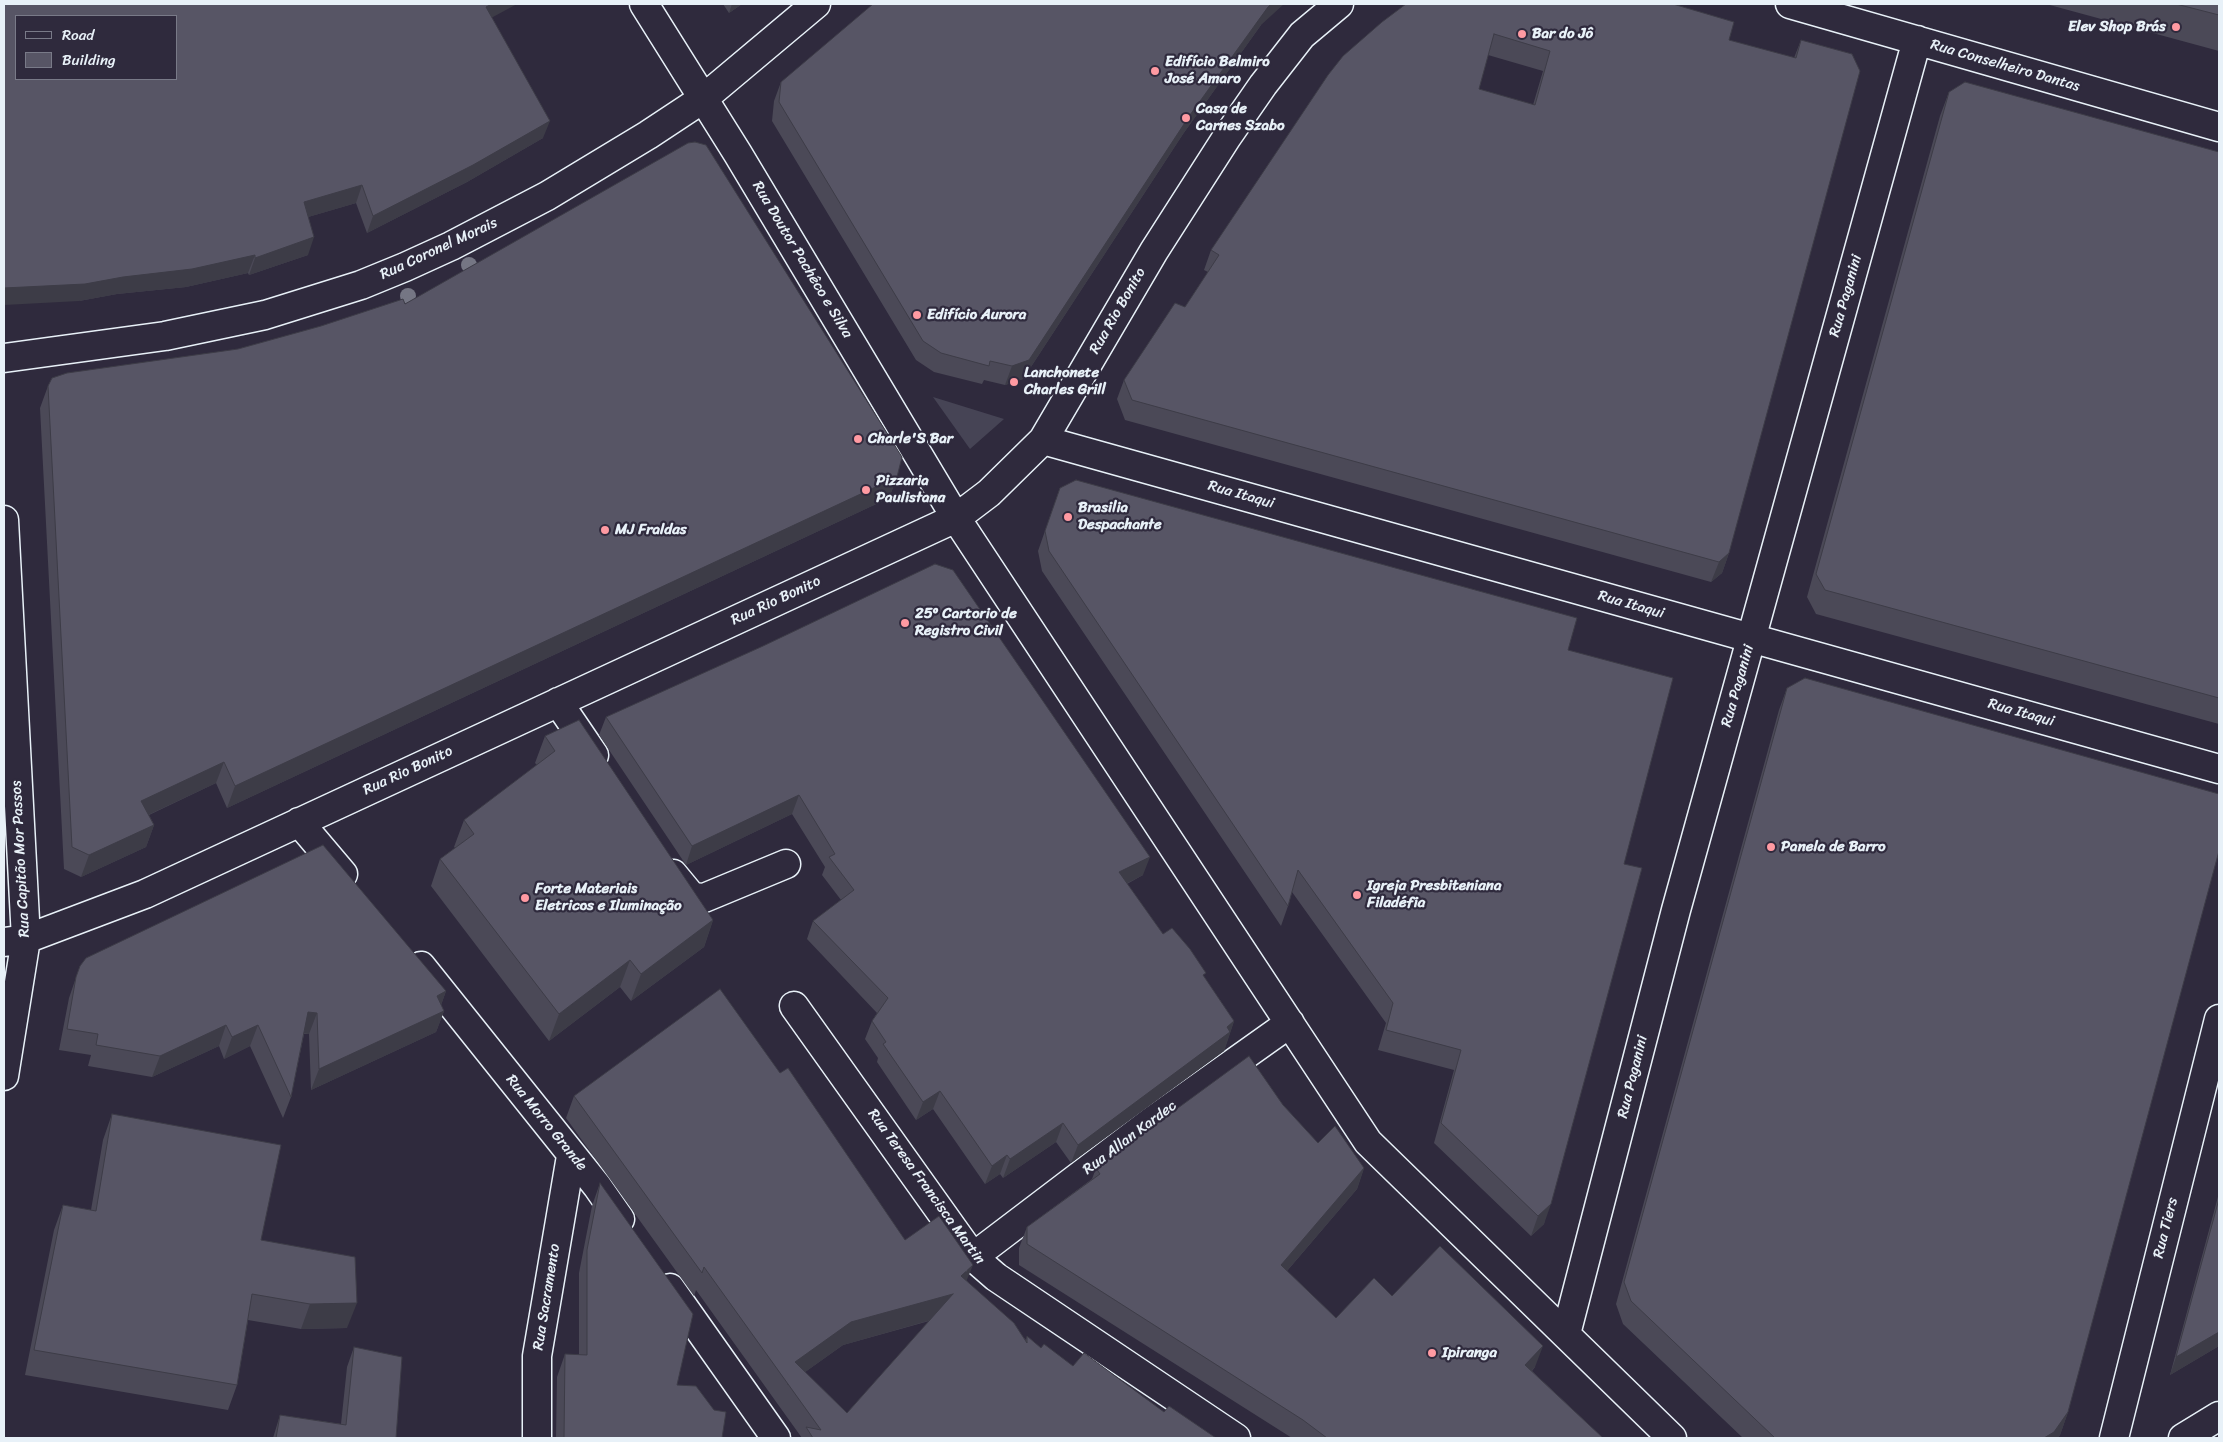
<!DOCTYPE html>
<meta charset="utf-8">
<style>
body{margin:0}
#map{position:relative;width:2223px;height:1442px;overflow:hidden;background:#2f2a3d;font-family:Sriracha,sans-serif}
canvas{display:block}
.frame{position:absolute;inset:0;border:5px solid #e8f1f8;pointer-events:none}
.legend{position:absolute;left:15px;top:15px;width:162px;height:65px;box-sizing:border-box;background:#2f2a3d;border:1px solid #797a88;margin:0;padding:6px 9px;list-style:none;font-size:15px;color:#e8f1f8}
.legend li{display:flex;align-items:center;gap:10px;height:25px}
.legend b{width:25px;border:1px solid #797a88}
</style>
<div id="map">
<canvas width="2223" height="1442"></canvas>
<div class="frame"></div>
<ul class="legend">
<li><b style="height:6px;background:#2f2a3d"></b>Road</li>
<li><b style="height:14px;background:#575565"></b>Building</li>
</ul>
</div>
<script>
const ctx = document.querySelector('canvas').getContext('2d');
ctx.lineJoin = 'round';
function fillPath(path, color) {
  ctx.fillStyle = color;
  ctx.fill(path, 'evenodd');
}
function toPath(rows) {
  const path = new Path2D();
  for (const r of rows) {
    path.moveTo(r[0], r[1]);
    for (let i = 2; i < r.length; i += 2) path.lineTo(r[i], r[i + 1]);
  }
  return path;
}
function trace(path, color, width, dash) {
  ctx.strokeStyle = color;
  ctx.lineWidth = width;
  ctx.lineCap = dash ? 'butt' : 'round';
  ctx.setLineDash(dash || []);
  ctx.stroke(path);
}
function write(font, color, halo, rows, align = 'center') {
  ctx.font = font + ' Sriracha,sans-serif';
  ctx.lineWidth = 4.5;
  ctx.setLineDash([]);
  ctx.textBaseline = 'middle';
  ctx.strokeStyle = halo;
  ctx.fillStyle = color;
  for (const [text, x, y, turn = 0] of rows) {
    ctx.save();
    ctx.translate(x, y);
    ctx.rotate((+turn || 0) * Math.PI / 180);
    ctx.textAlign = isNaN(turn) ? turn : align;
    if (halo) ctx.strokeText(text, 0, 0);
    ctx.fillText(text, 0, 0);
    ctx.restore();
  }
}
const green = toPath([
 [933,397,1004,419,970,449]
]);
const minor = toPath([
 [644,4,738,154,956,518,1368,1142,1672,1438],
 [1790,4,2219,127],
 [4,358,165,336,265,315,361,285,405,267,451,246,547,196,648,135,704,98,816,4],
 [1043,440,2219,769],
 [4,520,26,939,4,1076],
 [558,702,594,755],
 [299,822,343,874],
 [673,874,692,897,704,898,786,864],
 [4,942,26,939,145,894,956,518,989,493,1043,440,1154,251,1227,137,1263,85,1302,35,1339,4],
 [421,966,597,1186,620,1219],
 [794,1006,973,1257,996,1277,1236,1438],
 [973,1257,1152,1121,1290,1023],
 [670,1288,776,1438],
 [1566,1334,1676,910,1917,40],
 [537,1438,537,1356,571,1156],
 [2114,1438,2219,1019]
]);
const major = toPath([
 [2183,1438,2219,1416]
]);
const trees = [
 [469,265],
 [408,296]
];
const wall = toPath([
 [723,4,742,4,729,13],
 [2046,4,2219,4,2219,51],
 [492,18,543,138,467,182,367,233,356,203,308,217,308,255,249,275,248,273,186,287,117,294,79,301],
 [1382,22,1729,40,1794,58,1801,40,1729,553,1722,573,1711,582,1125,420,1117,399,1124,380,1185,307,1208,272,1204,270,1211,250],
 [1488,55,1543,71,1533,105,1479,89],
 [1261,25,1183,134,1023,379,1005,385,984,380,982,384,934,372,916,360,772,121,774,101,781,82],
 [1949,92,2219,152,2219,724,1816,614,1807,597,1940,116],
 [405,304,897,477,889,498,227,808,216,783,149,815,154,825,146,847,81,877,64,869,40,408,48,386,238,349],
 [1060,488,1568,650,1624,864,1544,1224,1531,1236,1434,1143,1454,1070,1378,1050,1386,1023,1292,892,1288,906,1281,926,1042,571,1038,551],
 [1787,688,2068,1412,2060,1435,2058,1438,1743,1438,1623,1324,1616,1304,1779,710],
 [606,717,1143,875,1127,884,1163,934,1204,977,1234,1021,1224,1051,1071,1163,1056,1142,1003,1178,1000,1174,985,1184,933,1109,916,1120,877,1062,878,1058,865,1039,872,1021,877,1013,807,939,813,921,841,900,822,875,825,867,792,814,686,865,599,735],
 [545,736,713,920,704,947,631,1001,620,987,549,1041,431,886,440,859,455,848,454,847,464,820,537,765,535,763],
 [80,966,446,991,441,1005,444,1011,436,1032,311,1090,309,1034,304,1034,291,1097,283,1118,250,1046,224,1059,219,1046,152,1077,88,1066,91,1055,59,1050,69,998],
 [780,1073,905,1240,967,1281,1026,1340,1027,1336,1041,1348,1073,1366,1216,1438,802,1438,696,1290,694,1296,566,1118,574,1096],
 [929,1321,847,1413,805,1372,843,1345],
 [1283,1105,1318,1143,1364,1168,1357,1189,1287,1271,1336,1318,1392,1296,1535,1367,1532,1371,1603,1438,1292,1438,1019,1265,1019,1248,1027,1227,1092,1179,1096,1168],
 [112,1114,261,1240,347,1328,301,1329,248,1320,237,1385,228,1410,25,1375,54,1230,63,1205,91,1210,103,1140],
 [600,1183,677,1385,722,1438,556,1438,557,1377,565,1354,579,1355,579,1273,592,1206],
 [2219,1193,2219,1346,2170,1375],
 [354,1347,396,1438,273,1438,280,1415,341,1424,347,1367]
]);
const shadedWall = toPath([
 [492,4,517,4,480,24,486,7],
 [732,4,742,4,729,13],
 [1271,4,1284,4,1261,25,1183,134,1023,379,1005,385,1012,366,1190,115,1268,7],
 [550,121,543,138,467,182,367,233,373,216],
 [362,185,356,203,298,220,304,202],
 [314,237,308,255,249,275,255,258],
 [255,255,248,273,186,287,117,294,79,301,4,305,4,288,123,277],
 [897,477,889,498,227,808,235,786],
 [1729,553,1722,573,1711,582,1719,562],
 [224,762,216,783,133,822,141,801],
 [799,795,792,814,686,865,692,846],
 [154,825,146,847,81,877,89,855],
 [1150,857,1143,875,1112,891,1119,872],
 [713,920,704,947,631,1001,641,974],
 [630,960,620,987,549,1041,559,1014],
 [446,991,438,1013,437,996],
 [444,1011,436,1032,311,1090,319,1069],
 [308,1012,317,1013,309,1034,301,1033],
 [1234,1021,1224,1051,1071,1163,1078,1145],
 [226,1025,219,1046,152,1077,160,1056],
 [258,1025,250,1046,224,1059,232,1037],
 [940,1091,933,1109,916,1120,923,1102],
 [1063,1123,1056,1142,1003,1178,1010,1159],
 [1007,1155,1000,1174,985,1184,992,1166],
 [1364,1168,1357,1189,1274,1286,1281,1265],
 [1551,1204,1544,1224,1531,1236,1538,1216],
 [973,1265,964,1287,961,1276],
 [953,1294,945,1316,843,1345,787,1385,795,1362,851,1322],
 [357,1303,347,1328,301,1329,310,1304],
 [2219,1332,2219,1346,2170,1375,2176,1357],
 [1543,1346,1535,1367,1518,1385,1525,1365],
 [2068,1412,2060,1435,2058,1438,2044,1438]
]);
const building = toPath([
 [4,4,492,4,486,7,550,121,473,165,373,216,362,185,304,202,314,237,255,258,255,255,192,269,123,277,85,284,4,288,4,4],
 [16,16,176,16,176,79,16,79,16,16],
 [873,4,1271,4,1268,7,1190,115,1029,360,1012,366,990,361,989,366,941,353,923,341,779,102,781,82,873,4],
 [1406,4,1673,4,1734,22,1729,40,1796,58,1801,40,1852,54,1860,71,1729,553,1719,562,1132,400,1124,380,1175,303,1185,307,1219,255,1211,250,1328,75,1343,56,1382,22,1406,4],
 [1494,34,1550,51,1535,105,1479,89,1494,34],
 [2176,4,2219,4,2219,15,2176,4],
 [1965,82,2219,152,2219,698,1825,590,1816,574,1949,92,1965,82],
 [695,142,706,145,902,457,897,477,235,786,224,762,141,801,154,825,89,855,72,847,48,386,52,378,67,373,238,349,321,326,403,299,405,304,688,143,695,142],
 [1076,480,1577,618,1568,650,1673,678,1624,864,1642,868,1551,1204,1538,1216,1441,1123,1461,1050,1386,1030,1393,1003,1298,870,1288,906,1049,551,1045,531,1060,488,1076,480],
 [935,564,953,570,1150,857,1119,872,1163,934,1172,928,1190,949,1206,973,1203,975,1234,1021,1227,1027,1230,1032,1078,1145,1063,1123,1010,1159,1007,1155,992,1166,940,1091,923,1102,883,1044,886,1042,872,1021,888,998,813,921,854,890,829,857,835,854,799,795,692,846,606,717,763,646,935,564],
 [1805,678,2219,794,2219,851,2068,1412,2054,1432,2044,1438,1775,1438,1631,1301,1624,1282,1787,688,1805,678],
 [579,720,713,920,641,974,630,960,559,1014,440,859,474,834,464,820,555,751,545,736,579,720],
 [323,845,446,991,437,996,444,1011,319,1069,317,1013,308,1012,291,1097,258,1025,232,1037,226,1025,160,1056,96,1045,98,1034,67,1029,76,977,80,966,86,958,323,845],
 [720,989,780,1073,788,1068,905,1240,939,1216,973,1265,961,1276,1014,1323,1027,1343,1027,1336,1041,1348,1044,1344,1073,1366,1084,1353,1164,1412,1169,1406,1216,1438,813,1438,806,1427,821,1430,704,1267,702,1273,574,1096,720,989],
 [953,1294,847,1413,795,1362,851,1322,953,1294],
 [1249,1056,1283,1105,1318,1143,1335,1126,1364,1168,1281,1265,1336,1318,1374,1278,1392,1296,1440,1246,1543,1346,1525,1365,1603,1438,1327,1438,1303,1420,1027,1244,1027,1227,1100,1174,1096,1168,1249,1056],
 [112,1114,281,1145,261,1240,355,1257,357,1303,310,1304,252,1294,237,1385,34,1350,63,1205,96,1211,112,1114],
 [600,1183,693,1314,677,1385,696,1386,714,1410,726,1412,722,1438,564,1438,565,1354,587,1355,587,1250,600,1183],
 [2219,1199,2219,1332,2176,1357,2219,1199],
 [354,1347,402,1357,396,1438,276,1438,280,1415,346,1425,354,1347]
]);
const markers = [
 [2176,27,5,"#ff9aa2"],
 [1522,34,5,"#ff9aa2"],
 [1155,71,5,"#ff9aa2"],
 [1186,118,5,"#ff9aa2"],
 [917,315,5,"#ff9aa2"],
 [1014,382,5,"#ff9aa2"],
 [858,439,5,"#ff9aa2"],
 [866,490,5,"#ff9aa2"],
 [1068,517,5,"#ff9aa2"],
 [605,530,5,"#ff9aa2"],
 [905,623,5,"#ff9aa2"],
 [1771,847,5,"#ff9aa2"],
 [1357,895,5,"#ff9aa2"],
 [525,898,5,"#ff9aa2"],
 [1432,1353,5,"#ff9aa2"]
];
const poiNames = [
 ["Elev Shop Brás",2166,27,"right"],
 ["Bar do Jô",1532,34],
 ["Edifício Belmiro",1165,62],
 ["José Amaro",1165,79],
 ["Casa de",1196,109],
 ["Carnes Szabo",1196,126],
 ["Edifício Aurora",927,315],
 ["Lanchonete",1024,373],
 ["Charles Grill",1024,390],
 ["Charle'S Bar",868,439],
 ["Pizzaria",876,481],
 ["Paulistana",876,498],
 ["Brasilia",1078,508],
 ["Despachante",1078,525],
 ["MJ Fraldas",615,530],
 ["25º Cartorio de",915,614],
 ["Registro Civil",915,631],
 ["Panela de Barro",1781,847],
 ["Igreja Presbiteniana",1367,886],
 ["Filadéfia",1367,903],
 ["Forte Materiais",535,889],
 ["Eletricos e Iluminação",535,906],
 ["Ipiranga",1442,1353]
];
const streetNames = [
 ["Rua Conselheiro Dantas",2005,66,16],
 ["Rua Coronel Morais",439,249,-25],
 ["Rua Doutor Pachêco e Silva",802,260,59],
 ["Rua Paganini",1846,296,-74],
 ["Rua Rio Bonito",1118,311,-60],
 ["Rua Itaqui",1241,495,16],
 ["Rua Rio Bonito",776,601,-25],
 ["Rua Itaqui",1631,605,16],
 ["Rua Paganini",1738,686,-74],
 ["Rua Itaqui",2021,713,16],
 ["Rua Rio Bonito",408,771,-25],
 ["Rua Capitão Mor Passos",21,859,-93],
 ["Rua Paganini",1633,1077,-76],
 ["Rua Morro Grande",546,1123,51],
 ["Rua Allan Kardec",1130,1138,-37],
 ["Rua Teresa Francisca Martin",926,1187,54],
 ["Rua Tiers",2166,1228,-76],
 ["Rua Sacramento",547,1297,-81]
];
fillPath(green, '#464455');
trace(minor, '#e8f1f8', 31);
trace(major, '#e8f1f8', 31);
trace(minor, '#2f2a3d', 28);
trace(major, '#2f2a3d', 28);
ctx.fillStyle = '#757684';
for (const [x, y] of trees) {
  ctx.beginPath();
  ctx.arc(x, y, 8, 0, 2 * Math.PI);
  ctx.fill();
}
fillPath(wall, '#4b4957');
fillPath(shadedWall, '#3d3c47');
fillPath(building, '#575565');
trace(building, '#3d3c47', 1);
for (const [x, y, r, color] of markers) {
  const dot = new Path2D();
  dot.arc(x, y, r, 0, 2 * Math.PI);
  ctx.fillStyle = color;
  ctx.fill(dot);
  trace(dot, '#2f2a3d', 2);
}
write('bold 15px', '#e8f1f8', '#2f2a3d', poiNames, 'left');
write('15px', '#e8f1f8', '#2f2a3d', streetNames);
</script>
